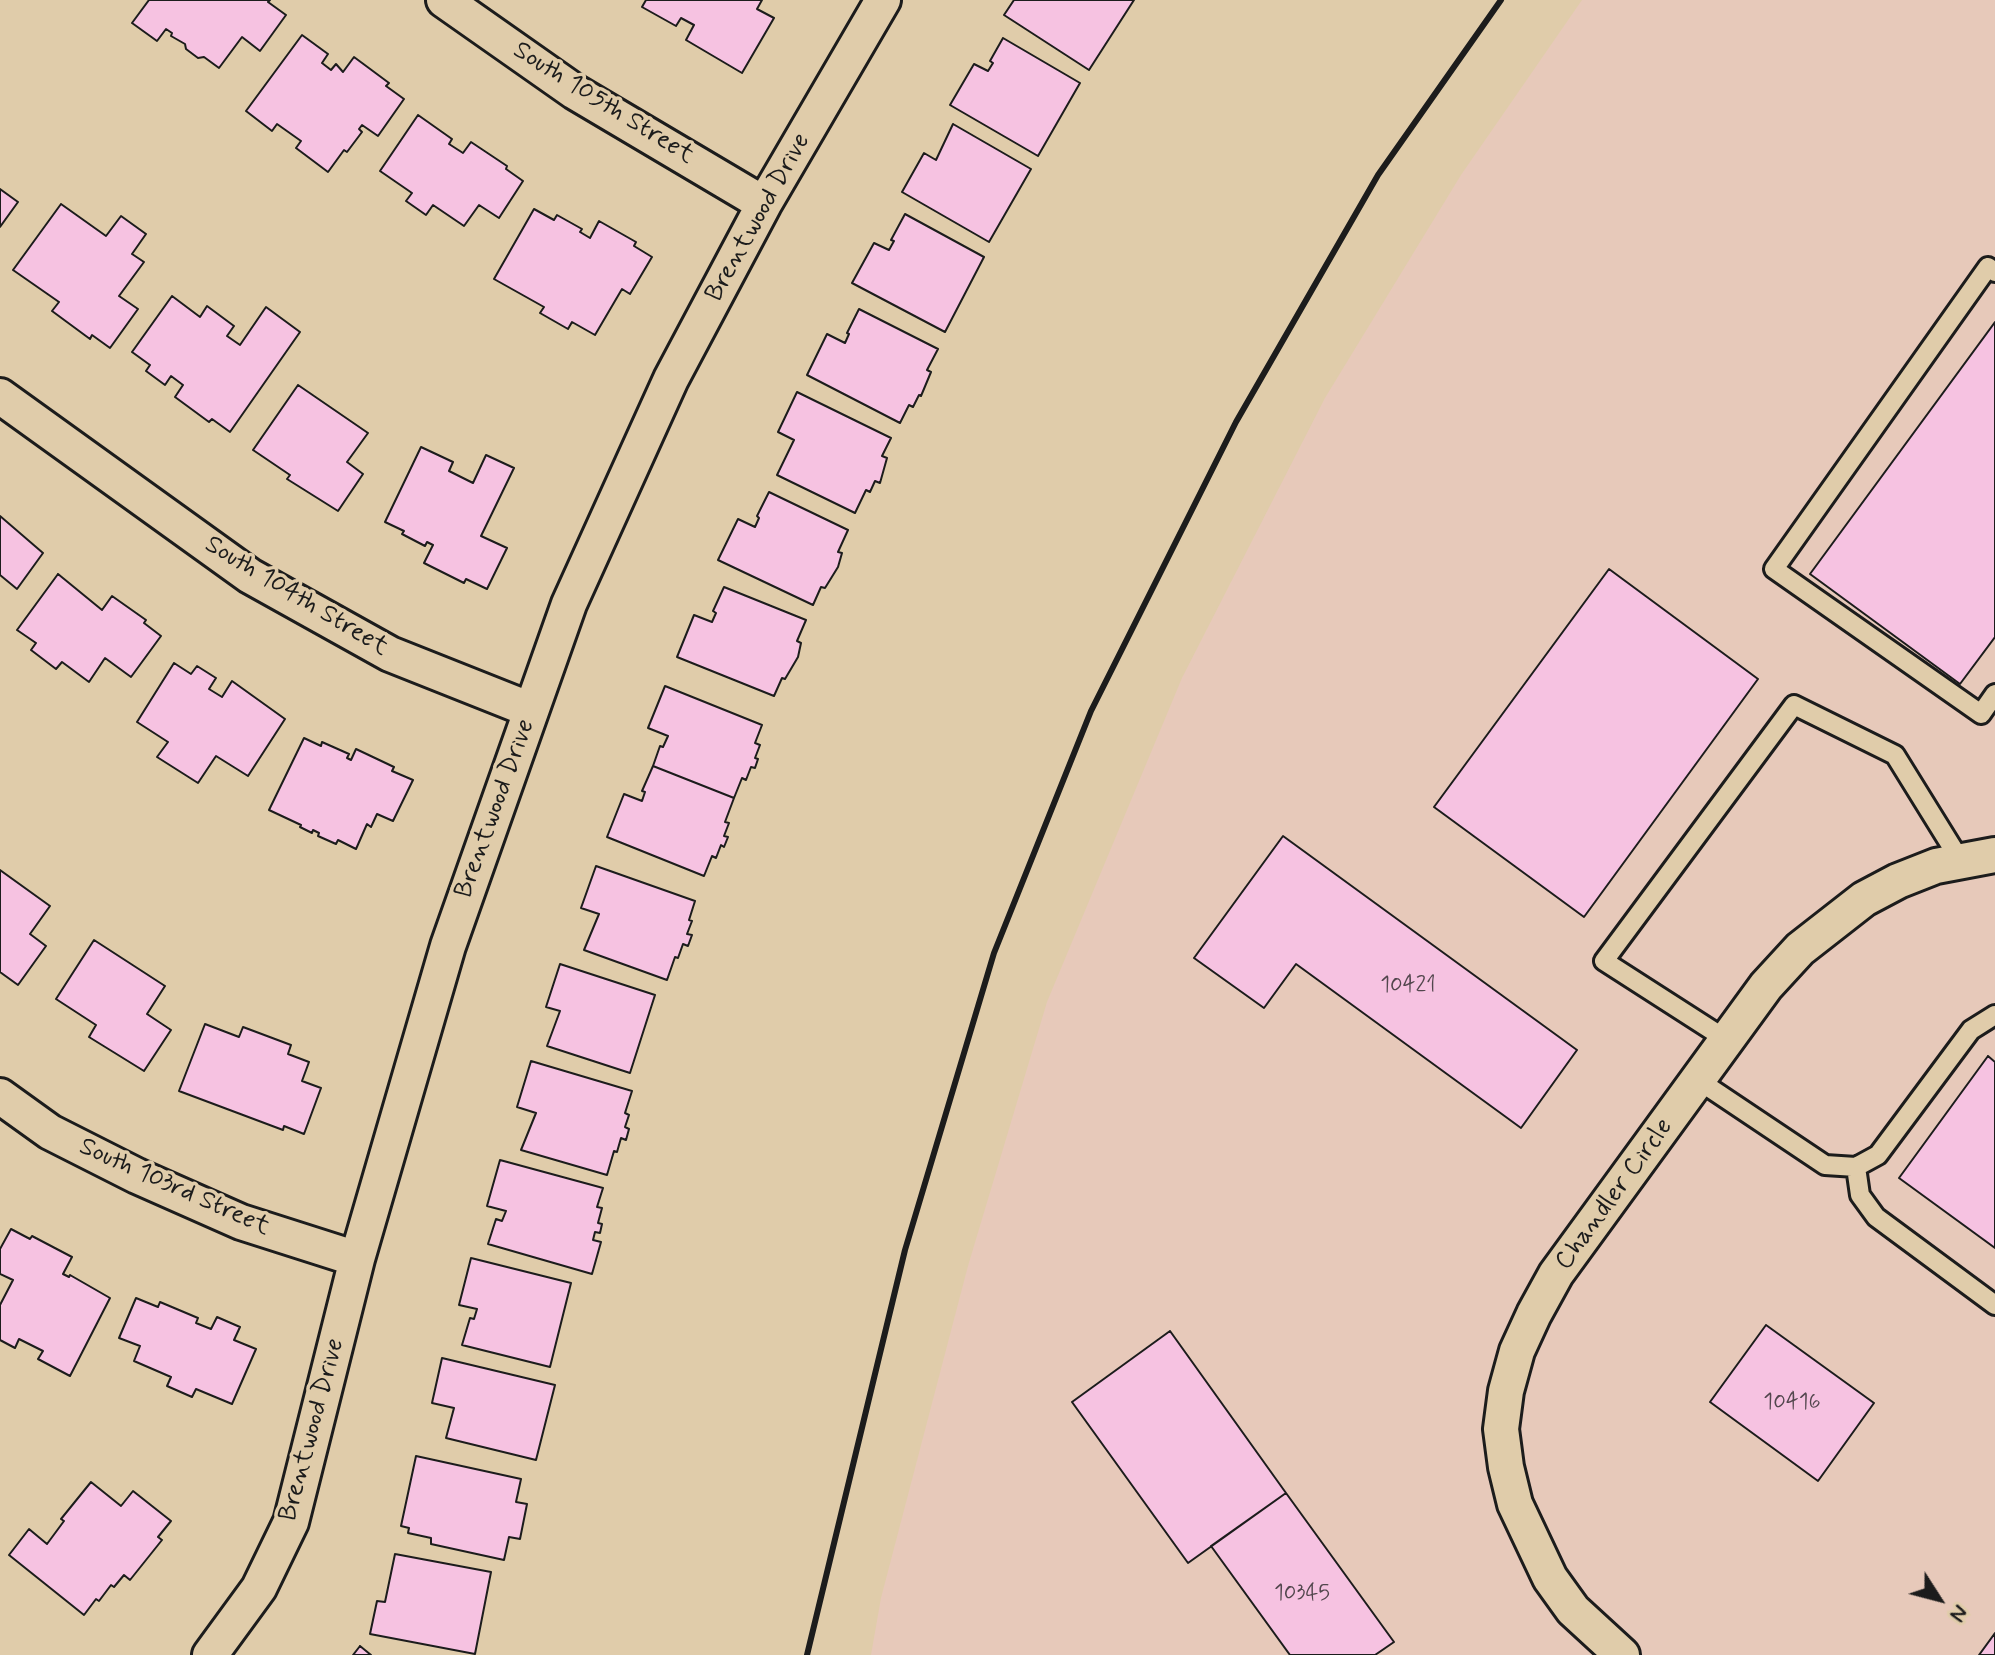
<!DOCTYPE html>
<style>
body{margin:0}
#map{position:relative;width:1995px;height:1655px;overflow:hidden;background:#e0ccaa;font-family:Mynerve,sans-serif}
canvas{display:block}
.north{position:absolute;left:1899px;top:1559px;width:80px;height:80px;-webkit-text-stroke:6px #e0ccaa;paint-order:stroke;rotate:126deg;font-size:22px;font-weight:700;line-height:32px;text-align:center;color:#1c1c1c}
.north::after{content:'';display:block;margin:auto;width:28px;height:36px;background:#1c1c1c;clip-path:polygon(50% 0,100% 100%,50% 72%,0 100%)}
</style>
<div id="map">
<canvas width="1995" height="1655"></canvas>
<div class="north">N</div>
</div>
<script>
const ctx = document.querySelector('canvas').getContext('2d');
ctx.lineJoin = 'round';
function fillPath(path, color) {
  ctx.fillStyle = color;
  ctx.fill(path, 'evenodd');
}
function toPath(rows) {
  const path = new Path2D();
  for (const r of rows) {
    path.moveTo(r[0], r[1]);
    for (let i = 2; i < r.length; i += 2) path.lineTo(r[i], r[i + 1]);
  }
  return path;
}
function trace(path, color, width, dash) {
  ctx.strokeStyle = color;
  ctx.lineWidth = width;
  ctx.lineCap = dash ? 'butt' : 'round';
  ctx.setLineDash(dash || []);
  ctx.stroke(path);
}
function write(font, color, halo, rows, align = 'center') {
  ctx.font = font + ' Mynerve,sans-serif';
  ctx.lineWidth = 7;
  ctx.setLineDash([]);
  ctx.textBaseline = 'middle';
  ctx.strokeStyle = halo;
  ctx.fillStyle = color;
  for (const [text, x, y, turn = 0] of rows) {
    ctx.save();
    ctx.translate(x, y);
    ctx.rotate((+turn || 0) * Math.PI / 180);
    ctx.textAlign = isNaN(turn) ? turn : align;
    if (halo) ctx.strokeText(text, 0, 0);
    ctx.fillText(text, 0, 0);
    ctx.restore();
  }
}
const built = toPath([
 [1582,0,1995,0,1995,1655,871,1655,881,1598,968,1266,1047,1002,1182,678,1325,398,1461,175]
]);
const building = toPath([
 [149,0,270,0,268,2,286,15,260,51,242,37,219,68,204,57,198,58,186,49,185,44,171,36,172,33,166,29,157,41,132,23,149,0],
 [646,0,762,0,757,9,774,18,742,73,686,40,694,25,681,18,676,26,642,7,646,0],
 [1014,0,1134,0,1089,70,1004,15,1014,0],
 [302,35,328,54,322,63,331,70,336,64,343,72,354,57,389,83,386,86,404,99,378,136,362,125,359,129,362,132,347,152,344,150,328,172,296,148,301,141,277,124,272,131,246,111,302,35],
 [1003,38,1080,83,1038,156,950,105,974,64,988,71,993,63,990,61,1003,38],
 [418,115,452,139,449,144,463,153,471,142,507,166,506,169,523,181,499,218,479,205,464,226,433,205,426,215,406,201,412,193,380,171,418,115],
 [953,124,1031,169,989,242,902,192,924,153,936,160,953,124],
 [0,189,18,202,0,227,0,189],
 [61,204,106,236,121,216,146,234,132,254,144,262,119,296,138,309,110,348,92,335,90,339,52,311,59,302,13,270,61,204],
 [534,209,554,220,557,215,582,229,580,232,590,238,599,221,636,242,634,246,652,257,630,294,622,289,595,335,572,322,568,329,540,313,544,307,494,279,534,209],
 [905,214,984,257,945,332,852,283,874,243,889,250,894,241,891,240,905,214],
 [172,296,200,317,207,306,234,326,227,336,240,345,266,307,300,332,230,432,212,419,209,422,175,397,183,385,171,376,165,385,146,371,150,365,132,352,172,296],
 [859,309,938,349,927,370,931,372,921,396,919,395,913,407,909,405,900,423,807,375,827,334,845,343,849,334,847,333,859,309],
 [1995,322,1995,637,1960,684,1810,574,1995,322],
 [298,385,368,433,347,462,363,474,338,511,287,479,290,475,253,450,298,385],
 [797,392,891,438,882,456,887,458,880,483,875,481,870,492,866,490,855,513,777,475,794,440,778,432,797,392],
 [421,447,453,462,449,471,473,483,486,455,514,468,481,536,507,548,487,589,466,579,464,583,424,563,433,545,427,542,425,546,402,534,404,531,385,522,421,447],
 [769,492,848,530,838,552,842,553,838,567,825,588,821,587,813,605,718,560,738,519,755,527,759,518,757,516,769,492],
 [0,516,43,553,17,589,0,575,0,516],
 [1609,569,1758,679,1584,917,1434,807,1609,569],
 [58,574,102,610,112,596,146,620,144,623,161,636,131,677,105,658,89,682,62,662,56,669,31,650,36,643,17,630,58,574],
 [724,587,806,620,797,641,801,643,798,657,785,679,782,678,774,696,677,657,694,615,712,622,716,613,713,611,724,587],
 [174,663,191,674,197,666,216,678,209,689,222,697,232,681,285,719,248,776,216,756,198,783,157,757,168,742,137,722,174,663],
 [665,686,762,725,755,743,760,745,755,758,758,759,755,768,751,767,746,780,742,778,734,798,653,766,660,746,663,747,668,736,648,728,665,686],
 [304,738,321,746,322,742,349,754,347,758,351,760,356,749,394,767,392,771,413,780,393,821,377,814,371,827,367,824,356,849,338,840,336,844,318,836,319,833,313,830,312,833,300,827,301,825,269,810,304,738],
 [653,766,734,798,725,822,729,823,724,836,728,837,724,847,721,845,716,858,712,856,704,876,607,837,624,794,642,801,645,792,642,791,653,766],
 [1283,836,1577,1050,1521,1128,1296,964,1264,1008,1194,958,1283,836],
 [596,866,695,901,689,920,692,921,687,934,692,935,688,946,683,944,678,958,675,957,667,980,584,950,599,914,581,908,596,866],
 [0,870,50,906,30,934,46,946,18,985,0,972,0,870],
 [94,940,165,986,147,1014,171,1030,144,1071,89,1037,96,1025,56,999,94,940],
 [560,964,655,995,630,1073,547,1046,560,1011,546,1007,560,964],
 [205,1024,239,1037,243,1027,291,1045,288,1054,309,1062,302,1081,321,1088,304,1134,284,1126,283,1130,179,1091,205,1024],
 [1988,1056,1995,1062,1995,1248,1899,1178,1988,1056],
 [531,1061,632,1091,625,1113,629,1115,625,1127,629,1129,626,1140,621,1138,617,1152,614,1151,607,1175,521,1150,536,1113,517,1107,531,1061],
 [500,1160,603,1188,597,1207,602,1208,598,1223,602,1224,600,1233,595,1232,593,1240,601,1242,592,1274,488,1244,496,1219,502,1221,506,1211,487,1206,500,1160],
 [11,1229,30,1239,32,1236,72,1257,63,1274,69,1277,70,1275,110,1298,70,1376,38,1359,43,1351,19,1339,15,1348,0,1340,0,1305,13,1280,0,1274,0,1249,11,1229],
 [471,1258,571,1283,550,1367,462,1345,470,1318,474,1319,477,1309,459,1305,471,1258],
 [136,1298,158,1307,160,1302,198,1318,196,1323,211,1329,217,1317,240,1327,234,1340,256,1349,232,1404,196,1389,192,1397,167,1386,171,1377,134,1361,140,1346,119,1338,136,1298],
 [1766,1325,1874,1403,1818,1481,1710,1402,1766,1325],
 [1170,1331,1286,1493,1188,1563,1072,1402,1170,1331],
 [442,1358,555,1385,536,1460,446,1438,454,1408,432,1403,442,1358],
 [416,1456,521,1479,516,1502,527,1504,520,1539,509,1537,504,1560,431,1544,431,1538,408,1533,409,1528,401,1526,416,1456],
 [91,1482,121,1506,133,1491,171,1521,158,1537,162,1540,130,1580,124,1575,114,1587,111,1585,99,1601,96,1599,84,1615,9,1555,29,1529,47,1544,64,1521,61,1519,91,1482],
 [1286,1493,1394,1642,1375,1655,1290,1655,1211,1546,1286,1493],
 [395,1554,491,1572,475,1654,370,1634,377,1601,385,1602,395,1554],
 [1995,1633,1995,1655,1979,1655,1995,1633],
 [360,1646,371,1655,353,1655,360,1646]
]);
const service = toPath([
 [1995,272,1988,267,1774,569,1981,714,1995,694],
 [1727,1040,1604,961,1794,705,1895,755,1960,860],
 [1698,1080,1825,1165,1856,1167,1878,1155,1971,1030,1995,1015],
 [1856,1167,1860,1195,1876,1217,1995,1305]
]);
const minor = toPath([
 [444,0,575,92,764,204],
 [0,396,250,576,390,654,531,710],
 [0,1096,50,1132,137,1176,241,1222,357,1259],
 [210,1655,259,1588,291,1522,357,1259,448,946,569,604,671,379,764,204,883,0],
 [1622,1655,1573,1610,1550,1578,1515,1504,1506,1467,1501,1429,1506,1391,1517,1351,1534,1314,1556,1274,1766,986,1800,949,1864,899,1898,881,1936,866,1995,855]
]);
const rail = toPath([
 [807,1655,905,1250,994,953,1091,711,1236,422,1378,175,1501,0]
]);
const numberNames = [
 ["10421",1408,986],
 ["10416",1792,1403],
 ["10345",1302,1594]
];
const streetNames = [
 ["South 105th Street",603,104,32],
 ["Brentwood Drive",759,218,-61],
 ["South 104th Street",296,597,31],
 ["Brentwood Drive",496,809,-70],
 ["South 103rd Street",174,1188,24],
 ["Chandler Circle",1615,1195,-54],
 ["Brentwood Drive",313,1430,-75]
];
fillPath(built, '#e7c9ba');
fillPath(building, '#f6c2e1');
trace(building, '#1c1c1c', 2);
trace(service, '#1c1c1c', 24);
trace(minor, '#1c1c1c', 40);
trace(service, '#e0ccaa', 18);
trace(minor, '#e0ccaa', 34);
trace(rail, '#1c1c1c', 6);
write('22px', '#52464d', null, numberNames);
write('26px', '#1c1c1c', '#e0ccaa', streetNames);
</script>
